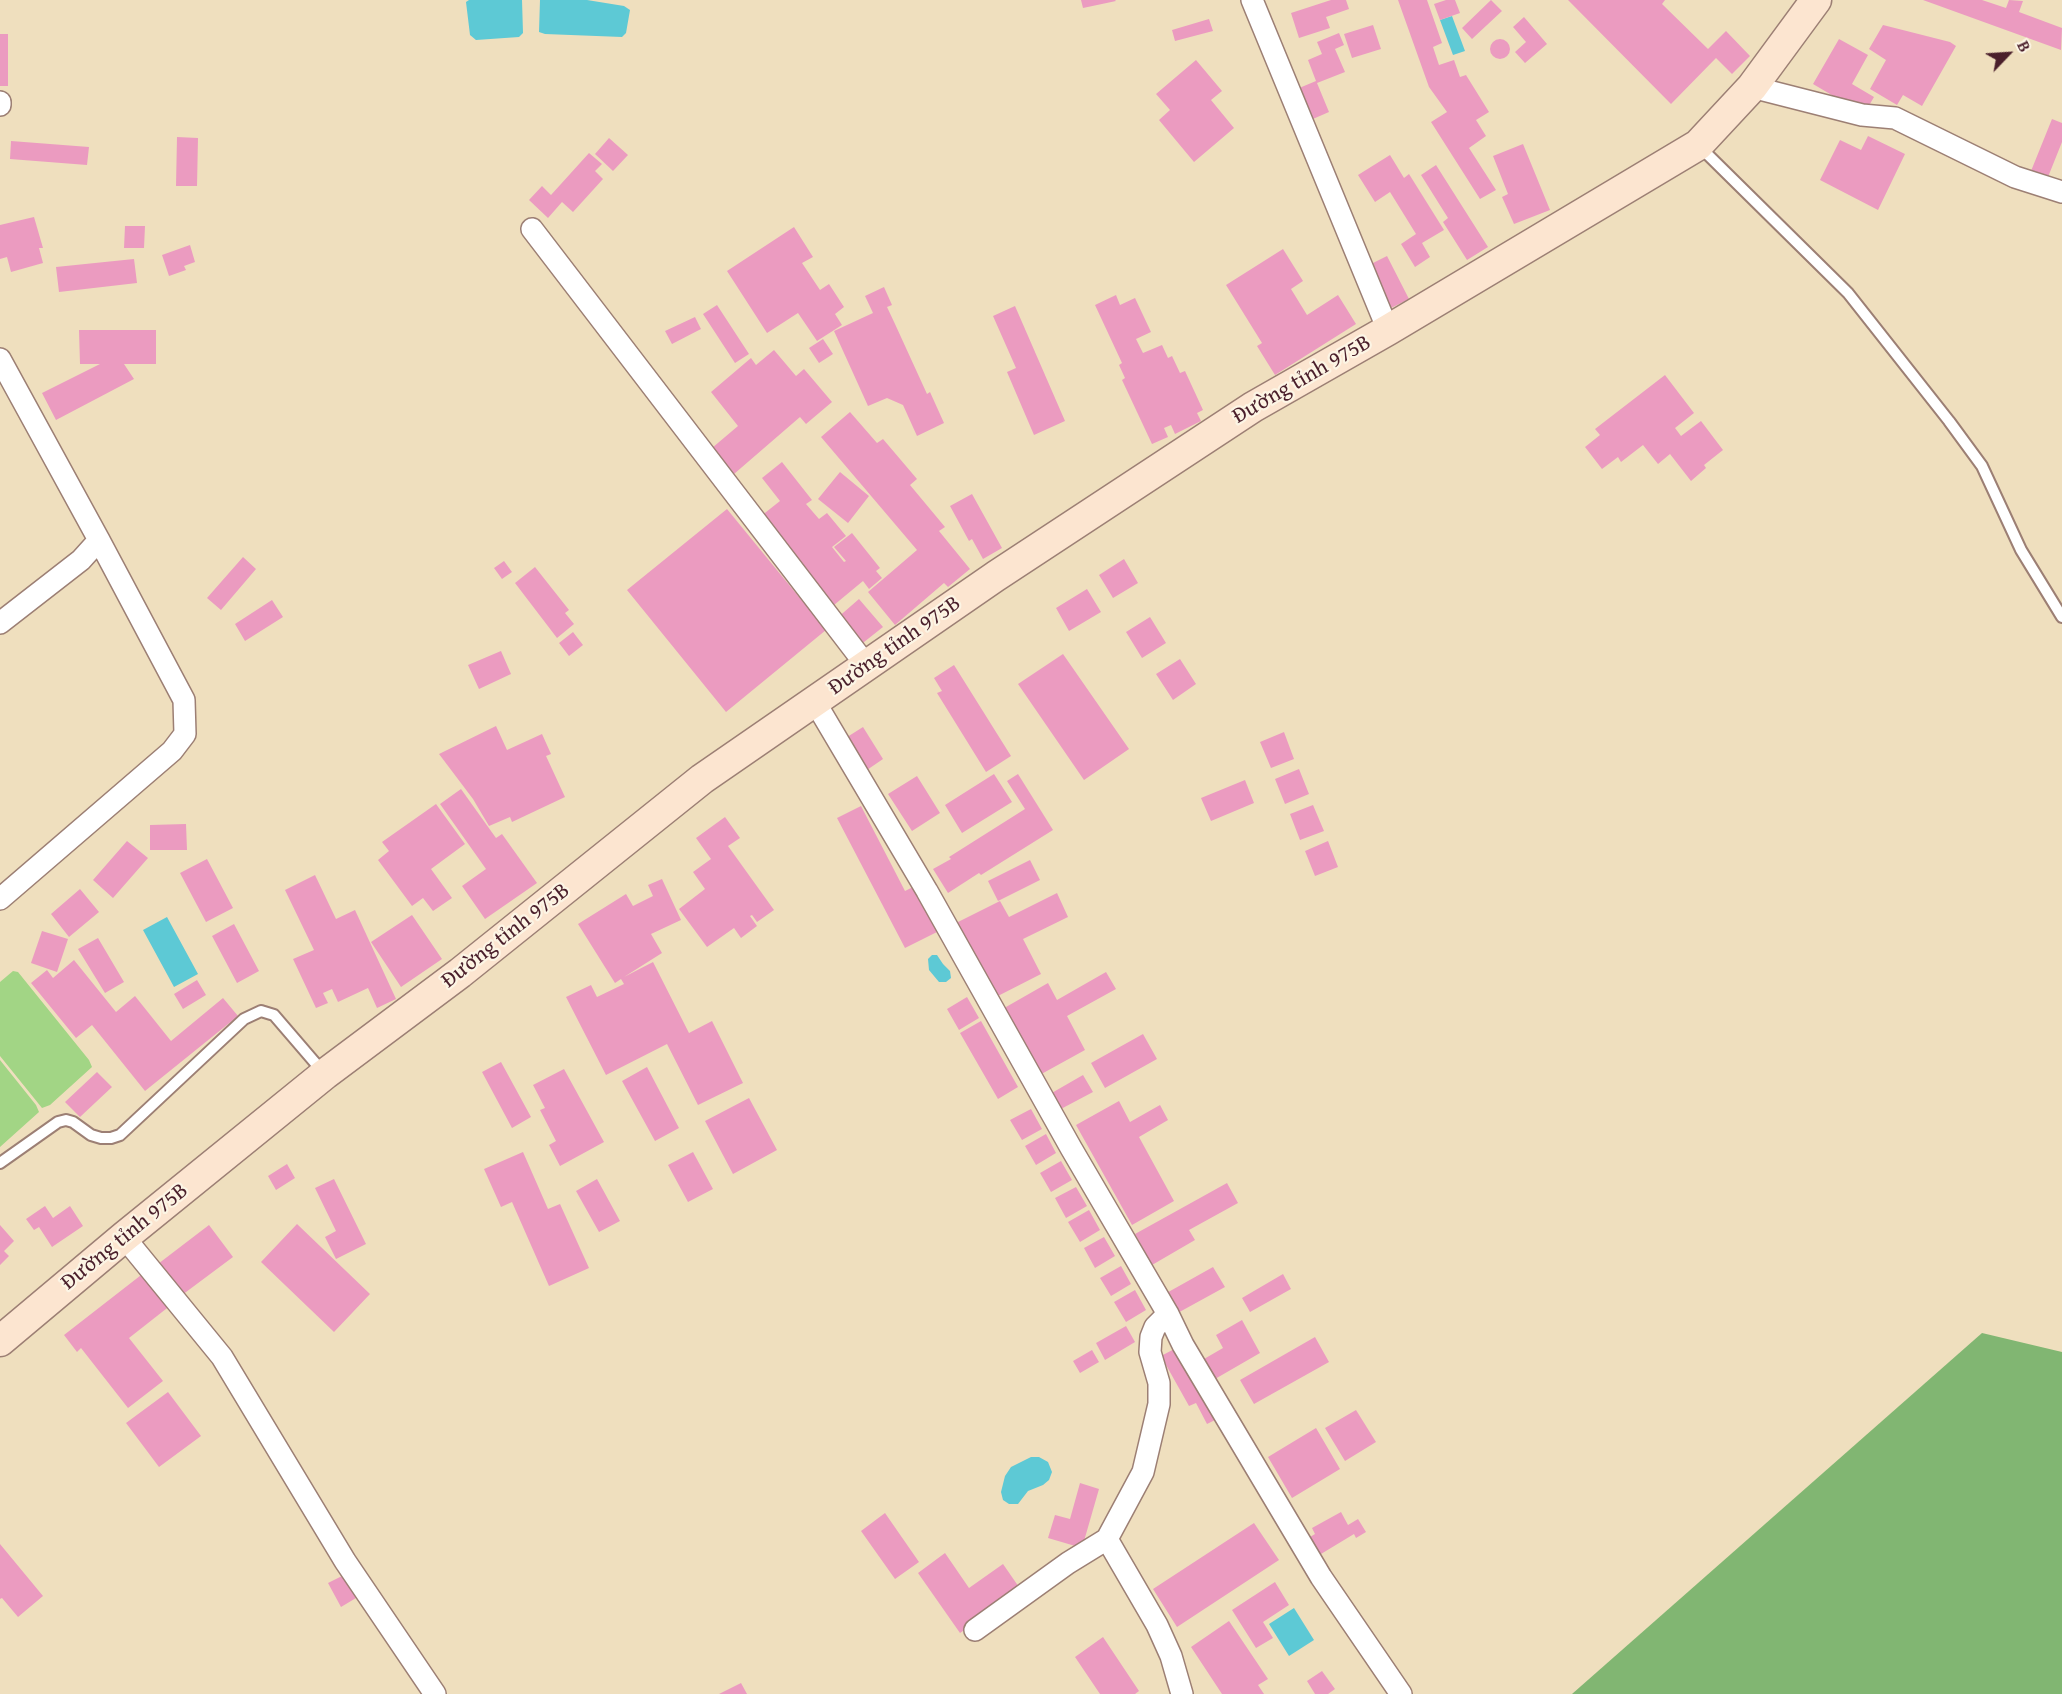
<!DOCTYPE html>
<meta charset="utf-8">
<style>
body{margin:0}
#map{position:relative;width:2062px;height:1694px;overflow:hidden;background:#efdfbe;font-family:"Gentium Book Plus",serif}
canvas{display:block}
.north{position:absolute;left:1978px;top:24px;width:60px;height:60px;-webkit-text-stroke:4px #fcf5e5;paint-order:stroke;rotate:65deg;font-size:16px;font-weight:700;line-height:24px;text-align:center;color:#4a1f2b}
.north::after{content:'';display:block;margin:auto;width:21px;height:27px;background:#4a1f2b;clip-path:polygon(50% 0,100% 100%,50% 72%,0 100%)}
</style>
<div id="map">
<canvas width="2062" height="1694"></canvas>
<div class="north">B</div>
</div>
<script>
const ctx = document.querySelector('canvas').getContext('2d');
ctx.lineJoin = 'round';
function fillPath(path, color) {
  ctx.fillStyle = color;
  ctx.fill(path, 'evenodd');
}
function toPath(rows) {
  const path = new Path2D();
  for (const r of rows) {
    if (r.length === 3) {
      path.moveTo(r[0] + r[2], r[1]);
      path.arc(r[0], r[1], r[2], 0, 2 * Math.PI);
      continue;
    }
    path.moveTo(r[0], r[1]);
    for (let i = 2; i < r.length; i += 2) path.lineTo(r[i], r[i + 1]);
  }
  return path;
}
function trace(path, color, width, dash) {
  ctx.strokeStyle = color;
  ctx.lineWidth = width;
  ctx.lineCap = dash ? 'butt' : 'round';
  ctx.setLineDash(dash || []);
  ctx.stroke(path);
}
function write(font, color, halo, rows, align = 'center') {
  ctx.font = font + ' "Gentium Book Plus",serif';
  ctx.lineWidth = 4.5;
  ctx.setLineDash([]);
  ctx.textBaseline = 'middle';
  ctx.strokeStyle = halo;
  ctx.fillStyle = color;
  for (const [text, x, y, turn = 0] of rows) {
    ctx.save();
    ctx.translate(x, y);
    ctx.rotate((+turn || 0) * Math.PI / 180);
    ctx.textAlign = isNaN(turn) ? turn : align;
    if (halo) ctx.strokeText(text, 0, 0);
    ctx.fillText(text, 0, 0);
    ctx.restore();
  }
}
const green = toPath([
 [13,971,18,972,89,1060,92,1067,50,1105,42,1108,0,1056,0,982],
 [0,1060,36,1105,39,1112,0,1147]
]);
const forest = toPath([
 [1982,1333,2062,1352,2062,1694,1572,1694]
]);
const water = toPath([
 [469,0,522,0,523,33,519,37,476,40,470,35,466,2],
 [587,0,624,6,630,10,626,33,622,37,545,34,539,32,540,0],
 [1452,16,1465,51,1453,55,1440,20],
 [167,917,198,974,174,987,143,930],
 [932,955,937,955,943,964,950,971,951,978,946,982,939,982,929,970,928,959],
 [1031,1457,1039,1457,1048,1462,1052,1472,1049,1480,1043,1485,1028,1491,1018,1504,1009,1504,1003,1500,1001,1492,1005,1476,1011,1467],
 [1294,1608,1314,1640,1289,1656,1269,1624]
]);
const building = toPath([
 [1081,0,1115,0,1116,1,1083,8],
 [1331,0,1346,0,1349,9,1326,17,1330,28,1299,38,1291,13],
 [1398,0,1427,0,1442,43,1433,47,1439,65,1454,60,1460,77,1466,75,1489,112,1476,120,1486,136,1469,148,1496,190,1480,199,1431,122,1447,112,1429,87],
 [1446,0,1455,0,1460,13,1440,20,1434,4],
 [1491,0,1502,11,1472,39,1462,28],
 [1568,0,1665,0,1662,4,1708,49,1726,31,1750,56,1732,74,1716,58,1671,104],
 [1923,0,1982,0,2006,8,2009,0,2023,1,2019,12,2062,28,2061,50],
 [1524,17,1547,44,1525,63,1515,52,1526,42,1513,27],
 [1209,19,1213,31,1175,41,1172,30],
 [1373,25,1381,49,1352,58,1344,34],
 [1883,25,1950,42,1956,46,1922,106,1903,95,1897,105,1870,89,1886,60,1869,49],
 [1339,33,1344,45,1335,49,1345,72,1317,83,1329,112,1306,122,1292,91,1316,81,1308,60,1322,54,1317,42],
 [0,34,8,34,8,86,0,86],
 [1839,39,1868,55,1852,84,1874,97,1864,114,1813,84],
 [1500,49,10],
 [1196,60,1222,91,1211,100,1234,128,1194,162,1159,120,1170,110,1156,94],
 [2052,119,2062,123,2062,142,2046,182,2029,176],
 [1868,136,1905,154,1878,210,1820,180,1840,140,1861,150],
 [177,137,198,138,197,186,176,186],
 [609,138,628,155,613,171,595,154],
 [11,141,89,147,87,165,10,159],
 [1523,144,1550,210,1514,224,1502,197,1508,194,1493,156],
 [589,153,602,164,595,171,603,179,573,212,562,202,548,218,529,200,542,186,551,195],
 [1390,155,1404,178,1409,174,1444,230,1422,243,1430,257,1415,267,1401,244,1416,234,1390,192,1375,202,1358,175],
 [1436,165,1488,247,1467,260,1443,222,1448,218,1421,175],
 [34,217,43,248,39,248,43,263,11,272,7,257,0,259,0,225],
 [125,226,145,226,144,248,124,248],
 [794,227,813,257,802,263,820,290,829,284,844,307,835,314,842,325,817,341,798,313,767,333,727,271],
 [190,245,195,262,184,266,186,270,169,276,162,255],
 [1283,249,1303,281,1291,289,1307,315,1338,295,1356,324,1275,375,1257,346,1262,343,1226,285],
 [1387,256,1409,299,1385,311,1363,268],
 [134,259,137,283,59,292,56,267],
 [884,287,892,305,887,307,895,324,927,394,930,392,944,423,917,436,903,405,887,398,868,406,834,331,873,313,865,296],
 [1116,295,1120,305,1135,298,1151,332,1136,339,1143,353,1162,345,1168,358,1172,356,1180,373,1185,371,1203,410,1197,413,1201,421,1175,434,1171,425,1164,428,1168,437,1152,444,1122,380,1125,378,1119,365,1122,363,1095,305],
 [717,305,749,354,735,363,703,314],
 [1015,306,1065,421,1034,435,1007,372,1016,368,993,316],
 [695,317,701,329,672,344,665,331],
 [79,330,156,330,156,364,124,364,134,379,56,420,42,393,100,364,80,364],
 [823,339,833,354,819,363,809,348],
 [774,350,796,376,804,369,832,402,806,424,800,417,734,474,712,448,738,426,711,392,751,358,756,365],
 [1665,375,1694,413,1675,428,1681,436,1701,421,1723,450,1704,465,1706,468,1691,481,1670,454,1658,464,1643,445,1621,462,1618,457,1602,469,1585,447,1600,435,1595,429],
 [850,412,877,443,883,439,917,479,910,485,945,527,939,531,970,569,948,587,944,583,895,625,868,592,917,550,821,437],
 [782,462,812,500,806,504,819,519,827,513,846,536,832,547,844,562,846,561,834,547,852,533,880,568,876,571,882,578,869,589,863,581,828,610,756,520,780,501,762,478],
 [840,472,869,496,848,523,818,499],
 [972,494,1002,548,983,559,972,539,969,541,950,506],
 [727,509,826,630,726,712,627,590],
 [243,557,256,569,221,610,207,598],
 [1124,559,1138,583,1113,598,1099,575],
 [504,561,512,572,502,579,494,568],
 [535,567,569,610,565,613,574,624,557,638,515,583],
 [1087,589,1101,612,1069,631,1056,608],
 [859,599,883,627,859,646,836,619],
 [272,600,283,617,245,641,235,624],
 [1150,617,1166,643,1142,658,1126,632],
 [573,632,583,645,569,656,559,643],
 [501,651,511,674,479,689,468,665],
 [1063,654,1129,749,1084,780,1018,684],
 [1180,659,1196,684,1173,700,1156,674],
 [954,665,1011,756,986,772,937,693,942,691,934,678],
 [496,726,507,750,542,734,551,754,546,756,565,797,512,822,510,817,489,826,473,799,439,754],
 [863,727,883,759,864,772,844,739],
 [1284,732,1294,759,1271,768,1260,742],
 [1299,769,1309,794,1285,804,1275,779],
 [994,774,1012,802,962,833,945,805],
 [1018,774,1053,830,981,875,979,873,948,893,933,869,951,859,949,857,1025,809,1007,781],
 [917,776,940,813,912,831,888,794],
 [1245,780,1254,803,1211,821,1201,798],
 [461,789,496,838,502,834,537,883,485,919,462,886,486,869,440,804],
 [436,804,465,844,431,869,452,898,433,911,423,898,412,906,378,860,389,851,382,842],
 [1313,805,1324,831,1300,840,1290,814],
 [861,806,905,891,913,887,937,932,905,948,837,818],
 [725,817,740,838,728,846,774,910,757,922,752,915,750,916,757,926,741,938,734,928,707,947,679,909,705,889,693,872,711,859,696,838],
 [186,824,187,850,150,850,150,825],
 [127,841,148,858,113,898,93,880],
 [1328,841,1338,867,1315,876,1305,851],
 [207,859,233,908,206,922,180,873],
 [1030,860,1040,880,998,901,988,881],
 [315,875,336,919,355,910,396,999,377,1008,368,988,338,1002,332,989,323,993,328,1003,316,1008,293,959,314,950,285,890],
 [662,879,681,920,651,934,662,953,624,977,653,962,689,1033,712,1021,743,1083,698,1105,667,1044,606,1075,566,997,591,985,597,997,624,984,621,979,615,983,578,924,626,894,633,906,653,896,648,885],
 [80,889,99,912,69,937,51,914],
 [1057,893,1068,917,1023,939,1041,974,992,999,954,924,1000,901,1009,917],
 [412,915,442,959,401,987,371,942],
 [234,924,259,971,237,983,212,936],
 [42,931,68,939,57,972,31,963],
 [98,938,124,982,105,993,78,949],
 [74,960,116,1012,135,996,171,1041,223,998,238,1016,145,1091,92,1025,76,1038,31,983,47,970,53,978],
 [1106,972,1116,989,1067,1016,1085,1050,1036,1077,999,1011,1048,983,1057,1000],
 [197,980,206,995,183,1009,174,994],
 [967,997,979,1018,959,1030,947,1009],
 [981,1021,1018,1087,998,1099,960,1033],
 [1143,1034,1157,1059,1105,1088,1091,1063],
 [501,1062,531,1117,512,1128,482,1072],
 [647,1067,679,1128,655,1141,622,1081],
 [564,1069,604,1142,560,1166,549,1145,556,1141,540,1110,545,1108,533,1085],
 [97,1072,112,1087,80,1117,65,1102],
 [1083,1075,1093,1092,1059,1110,1050,1094],
 [749,1098,777,1150,733,1174,705,1121],
 [1119,1101,1130,1122,1160,1105,1168,1120,1139,1137,1174,1201,1132,1225,1076,1125],
 [1031,1109,1042,1129,1022,1140,1010,1120],
 [1046,1134,1056,1153,1036,1165,1025,1146],
 [523,1152,548,1209,560,1204,589,1268,549,1286,512,1202,501,1207,484,1169],
 [693,1152,713,1189,688,1202,668,1165],
 [1061,1161,1072,1180,1051,1192,1040,1173],
 [287,1164,295,1178,276,1190,268,1176],
 [334,1179,366,1244,336,1259,325,1237,336,1231,315,1188],
 [597,1179,620,1221,599,1232,576,1191],
 [1227,1183,1238,1203,1189,1230,1195,1240,1152,1265,1135,1234],
 [1076,1187,1087,1206,1066,1218,1055,1198],
 [45,1206,53,1218,70,1206,83,1226,52,1247,39,1227,34,1230,26,1219],
 [1089,1210,1100,1230,1080,1242,1068,1222],
 [297,1224,370,1294,334,1332,261,1262],
 [0,1225,14,1241,4,1251,9,1256,0,1265],
 [209,1225,233,1257,178,1298,154,1267],
 [1104,1237,1115,1256,1095,1268,1084,1248],
 [1121,1266,1131,1284,1111,1296,1100,1278],
 [1213,1267,1225,1287,1174,1315,1163,1295],
 [145,1272,171,1305,129,1338,163,1381,128,1408,81,1348,77,1352,64,1335],
 [1283,1274,1291,1289,1250,1312,1242,1298],
 [1135,1290,1146,1310,1126,1322,1114,1302],
 [1242,1320,1260,1353,1215,1379,1204,1359,1223,1348,1216,1335],
 [1126,1326,1135,1342,1105,1360,1096,1343],
 [1315,1337,1329,1362,1254,1404,1240,1380],
 [1180,1346,1219,1418,1207,1424,1196,1403,1189,1406,1161,1356],
 [1092,1350,1099,1362,1080,1373,1073,1361],
 [168,1392,201,1436,159,1467,126,1423],
 [1356,1410,1376,1442,1345,1461,1325,1428],
 [1316,1428,1340,1469,1292,1498,1268,1457],
 [1080,1483,1099,1489,1082,1548,1048,1538,1055,1515,1070,1519],
 [1341,1512,1348,1525,1358,1519,1366,1532,1356,1538,1354,1534,1316,1557,1305,1540,1315,1534,1312,1528],
 [885,1513,919,1562,895,1579,861,1531],
 [1254,1523,1279,1560,1177,1627,1153,1589],
 [0,1544,43,1596,18,1617,2,1598,0,1599],
 [945,1553,969,1588,1003,1564,1021,1590,960,1633,918,1573],
 [344,1575,356,1598,341,1607,328,1583],
 [1275,1582,1289,1605,1263,1622,1273,1638,1256,1648,1232,1610],
 [1229,1621,1268,1679,1258,1685,1264,1694,1222,1694,1191,1647],
 [1103,1637,1139,1691,1135,1694,1100,1694,1075,1657],
 [1322,1671,1335,1689,1328,1694,1315,1694,1307,1681],
 [741,1683,747,1694,719,1694]
]);
const lane = toPath([
 [1699,146,1848,293,1949,421,1982,466,2021,550,2062,617],
 [0,1163,58,1122,66,1120,73,1122,91,1135,101,1138,111,1138,120,1135,244,1019,261,1011,274,1015,323,1072]
]);
const street = toPath([
 [1252,0,1388,330],
 [1752,87,1862,115,1895,118,2015,177,2062,192],
 [0,105,0,102],
 [532,229,866,665],
 [0,359,99,540,184,700,185,734,172,751,0,899],
 [0,623,81,560,99,540],
 [815,702,927,891,1071,1148,1168,1314,1183,1345,1321,1577,1401,1694],
 [124,1237,222,1357,345,1561,435,1694],
 [1107,1539,1157,1625,1171,1656,1182,1694],
 [975,1630,1068,1563,1107,1539,1143,1472,1159,1404,1159,1383,1150,1352,1151,1337,1155,1327,1168,1314]
]);
const secondary = toPath([
 [0,1341,124,1237,325,1074,460,973,702,779,996,576,1253,407,1388,330,1698,145,1752,87,1816,0]
]);
const streetNames = [
 ["Đường tỉnh 975B",1302,380,-30],
 ["Đường tỉnh 975B",895,646,-35],
 ["Đường tỉnh 975B",506,936,-38],
 ["Đường tỉnh 975B",125,1237,-39]
];
fillPath(green, '#a2d585');
fillPath(forest, '#81b672');
fillPath(water, '#5dc9d5');
fillPath(building, '#eb9bc0');
trace(lane, '#9c7f74', 14);
trace(street, '#9c7f74', 24);
trace(secondary, '#9c7f74', 33);
trace(lane, '#fff', 10);
trace(street, '#fff', 21);
trace(secondary, '#fce5d0', 30);
write('22px', '#4a1f2b', '#fcf5e5', streetNames);
</script>
